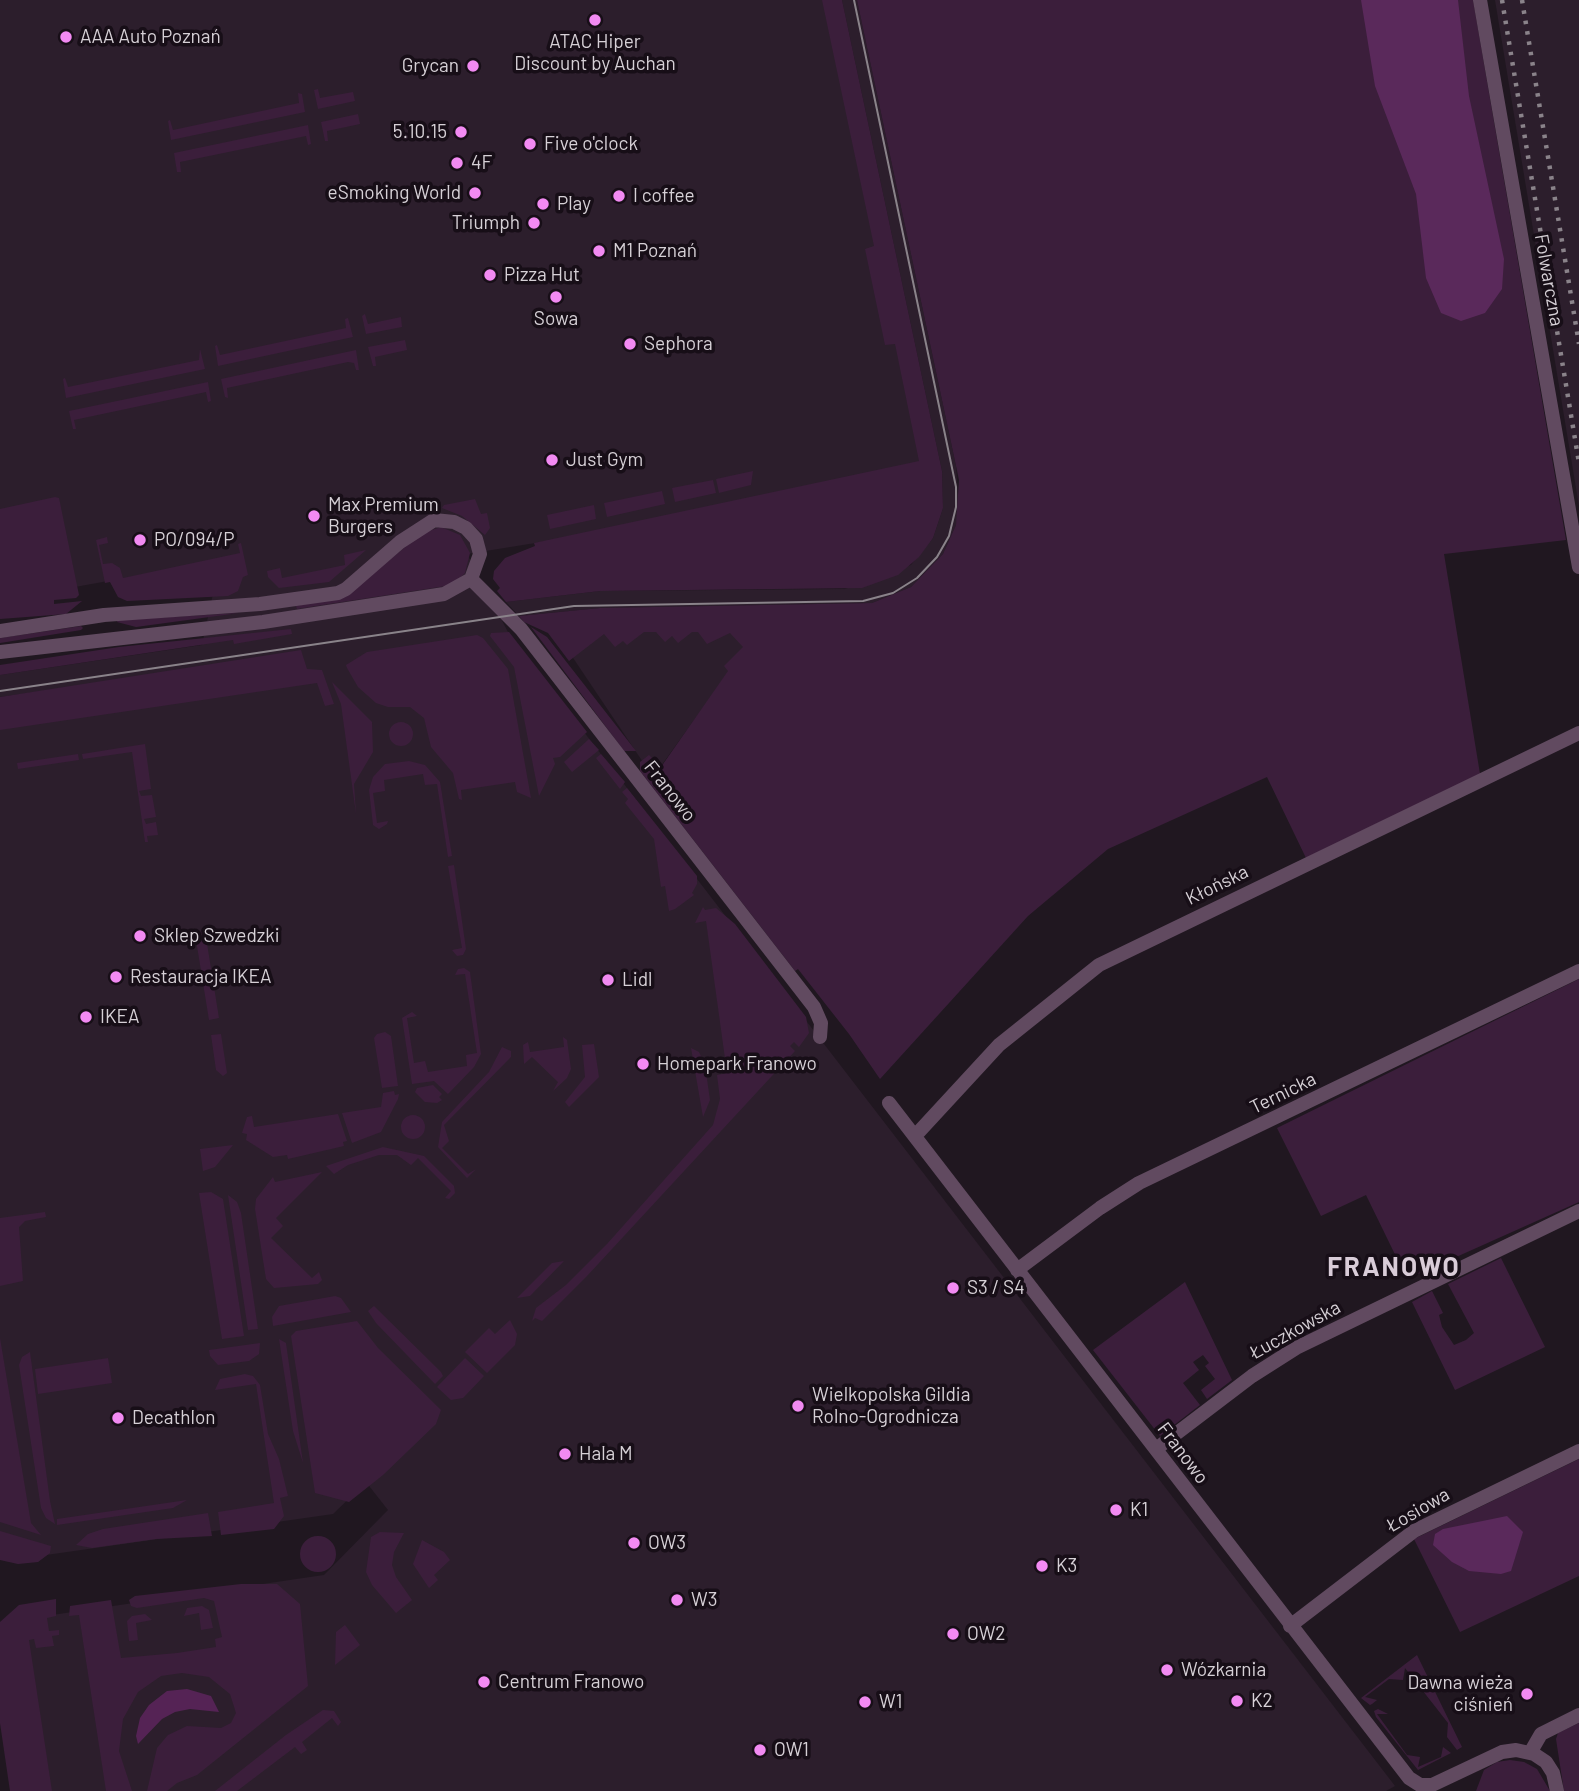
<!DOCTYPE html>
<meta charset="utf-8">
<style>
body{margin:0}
canvas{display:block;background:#201720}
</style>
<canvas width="1579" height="1791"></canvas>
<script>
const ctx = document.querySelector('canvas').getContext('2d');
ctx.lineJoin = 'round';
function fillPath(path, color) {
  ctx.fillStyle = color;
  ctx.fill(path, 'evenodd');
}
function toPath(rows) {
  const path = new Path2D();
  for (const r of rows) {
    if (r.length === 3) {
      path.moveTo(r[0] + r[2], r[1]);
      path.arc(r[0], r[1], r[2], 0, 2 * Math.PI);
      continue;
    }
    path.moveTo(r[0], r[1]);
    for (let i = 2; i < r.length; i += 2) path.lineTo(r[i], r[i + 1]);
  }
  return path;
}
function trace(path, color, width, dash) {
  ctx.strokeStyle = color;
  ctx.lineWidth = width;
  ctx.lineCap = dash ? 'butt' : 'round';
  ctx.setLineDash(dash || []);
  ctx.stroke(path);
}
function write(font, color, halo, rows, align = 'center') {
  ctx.font = font + ' Barlow,sans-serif';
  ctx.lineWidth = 7;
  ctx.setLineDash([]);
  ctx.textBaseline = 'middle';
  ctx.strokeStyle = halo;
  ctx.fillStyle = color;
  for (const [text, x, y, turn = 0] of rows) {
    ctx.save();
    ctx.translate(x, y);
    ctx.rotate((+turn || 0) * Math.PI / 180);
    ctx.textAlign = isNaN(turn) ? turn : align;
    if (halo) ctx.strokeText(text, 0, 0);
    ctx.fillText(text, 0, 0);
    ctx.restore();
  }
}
const built = toPath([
 [0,0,837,0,937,478,467,554,510,636,1395,1786,1386,1791,51,1791,25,1619,324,1575,388,1510,366,1482,333,1514,4,1561,0,1531,0,711,197,669,0,697,0,675,202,645,213,594,206,563,64,589,0,595],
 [842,0,857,0,956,466,959,510,956,525,943,554,911,587,872,603,600,608,519,616,506,602,600,591,845,589,911,565,933,538,943,508,942,471],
 [1495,0,1579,0,1579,506],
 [761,627,653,777,553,628]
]);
const green = toPath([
 [822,0,842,0,942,471,943,508,933,538,919,557,898,575,862,588,600,591,506,602,497,591,500,588,493,579,494,571,505,558,535,546,534,543,919,461,895,344,885,345,865,249,874,246],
 [857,0,1473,0,1566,540,1444,554,1480,774,1306,858,1267,777,1108,849,1028,916,880,1079,849,1034,798,969,795,971,640,771,640,762,649,755,661,767,728,671,724,666,743,647,730,633,707,644,698,632,692,632,678,643,672,636,665,642,656,632,644,632,627,645,623,641,615,647,604,634,569,661,548,633,524,622,519,616,600,608,872,603,911,587,943,554,956,525,959,480],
 [318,89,320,98,353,92,355,101,318,109,314,90],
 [298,93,302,94,305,112,171,140,168,121,170,120,173,130,299,103],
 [358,114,360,124,327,131,328,141,325,141,321,122],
 [308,125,311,144,308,145,306,136,180,162,181,172,177,172,174,153],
 [365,314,368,324,401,317,402,327,366,334,362,316],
 [348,318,353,337,218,366,215,346,217,345,220,355,346,328,345,319],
 [405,340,407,350,375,357,376,366,373,366,368,347],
 [200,349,205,369,66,398,63,379,65,378,68,387,199,360],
 [356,350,359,370,356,370,354,363,348,362,227,388,228,398,225,397,221,379],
 [208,382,211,401,208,402,206,392,74,420,76,429,73,429,69,411],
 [753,471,751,485,719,493,716,479],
 [713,480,716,493,675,502,672,488],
 [662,491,665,504,607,517,604,503],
 [55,497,59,498,79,595,76,598,54,600,54,604,82,601,66,614,0,619,0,509],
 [475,499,481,514,487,513,490,528,485,535,462,516,442,508,444,505],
 [594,505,596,519,550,529,547,515],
 [441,527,460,535,470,553,465,573,457,581,446,586,297,609,296,606,346,596,422,533],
 [107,537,108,543,99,545,103,564,112,563,120,568,123,578,240,553,238,544,241,543,248,575,243,577,238,591,228,596,127,601,118,597,110,582,105,583,96,540],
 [366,550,329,582,279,588,268,577,267,571,280,568,282,578,345,565,344,555],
 [239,613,136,627,117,622,118,620],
 [81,626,83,628,81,630,0,643,0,638],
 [531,627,547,637,636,751,624,751],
 [291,629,292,634,234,644,233,640,0,675,0,665,119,647],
 [509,632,587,732,560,757,553,758,555,764,539,796,514,667,490,636,491,633],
 [477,635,483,638,508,669,531,798,517,792,515,782,461,790,462,800,459,799,453,773,431,747,424,718,410,707,388,707,376,703,358,687,347,668,346,665,367,652],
 [301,650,307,669,322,670,334,704,325,706,317,683,0,730,0,697],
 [332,682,372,722,373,752,354,784,356,814,341,704],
 [401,734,12],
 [589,739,599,750,572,772,564,762],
 [145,744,151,789,139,791,141,796,152,795,156,817,144,819,146,824,156,822,158,835,147,836,148,842,145,842,132,752,83,759,82,754],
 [78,754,79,760,18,769,17,763],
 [601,754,625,782,620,789,596,758],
 [409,761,425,765,440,782,452,856,448,857,437,784,425,785,423,774,384,780,385,791,373,793,377,823,388,821,387,824,379,829,373,825,369,790,373,777,385,764],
 [627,788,697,876,697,884,692,893,694,895,675,909,669,911,665,886,661,887,654,839,625,803,628,799,622,792],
 [454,865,466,949,463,955,457,956,452,950,462,948,448,866],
 [703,907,705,910,716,908,735,924,806,1017,809,1033,799,1047,794,1042,790,1046,795,1051,587,1276,542,1321,535,1318,532,1321,536,1308,566,1285,607,1244,713,1125,720,1099,717,1075,727,1073,706,921,695,923],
 [205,931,219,1018,209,1020,196,940,199,932],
 [464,968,470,972,481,1054,474,1067,448,1094,434,1081,412,1084,402,1018,412,1012,417,1016,407,1018,414,1063,425,1061,428,1072,467,1066,466,1055,477,1053,465,974,455,975,458,969],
 [1579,979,1579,1202,1407,1279,1366,1195,1321,1216,1277,1128],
 [385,1032,391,1036,398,1086,382,1088,374,1038,377,1034],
 [221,1034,227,1073,223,1076,216,1070,211,1035],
 [563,1037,567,1040,571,1069,567,1078,553,1091,558,1082,532,1057,524,1064,523,1045,528,1042,530,1052,564,1047],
 [594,1044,599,1077,569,1107,565,1102,585,1077,582,1045],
 [502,1047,511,1051,511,1057,444,1125,449,1141,442,1148,468,1174,476,1169,467,1178,438,1147,442,1122,489,1072],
 [691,1048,699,1052,705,1065,710,1100,703,1117],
 [433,1085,442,1094,439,1097,442,1100,437,1103,425,1102,415,1092,417,1088],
 [394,1091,395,1095,399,1094,398,1099,381,1132,352,1143,342,1113,381,1107,383,1093],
 [338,1114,347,1141,343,1142,344,1146,288,1159,287,1155,273,1157,246,1140,247,1134,242,1133,247,1117,252,1116,254,1127],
 [413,1127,12],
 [233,1145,215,1167,203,1171,200,1149],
 [383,1147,424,1156,454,1186,455,1193,449,1199,445,1198,451,1191,418,1158,411,1165,397,1155,379,1155,348,1165,334,1174,326,1166],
 [322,1172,276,1218,283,1226,271,1238,312,1278,319,1272,322,1280,318,1284,274,1288,266,1279,255,1209,256,1199,273,1177,275,1182],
 [211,1192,223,1199,244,1336,222,1339,199,1193],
 [228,1195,237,1202,241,1213,258,1329,248,1330],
 [45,1212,46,1217,25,1221,19,1227,23,1281,0,1286,0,1218],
 [1501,1258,1545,1347,1455,1390,1412,1302,1432,1291,1443,1313,1439,1315,1442,1327,1454,1345,1466,1340,1474,1333,1448,1284],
 [564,1261,530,1296,517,1298,552,1263],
 [1185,1282,1232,1380,1207,1399,1201,1390,1215,1379,1205,1366,1209,1363,1203,1355,1193,1362,1199,1370,1183,1383,1200,1405,1160,1436,1093,1350],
 [335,1296,341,1298,351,1312,273,1326,272,1317,279,1306],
 [374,1306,441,1372,443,1376,435,1384,376,1323,368,1311],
 [510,1320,517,1334,515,1345,487,1373,465,1352,489,1328,495,1334],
 [357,1321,378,1348,441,1410,436,1424,383,1475,349,1502,315,1493,291,1336,296,1331],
 [0,1338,31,1523,41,1535,0,1522],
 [279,1339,286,1343,303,1463,293,1431],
 [260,1343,259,1354,249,1361,218,1365,210,1356,209,1350],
 [30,1352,50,1501,55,1524,46,1518,41,1508,19,1365,22,1357],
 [108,1358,112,1383,38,1394,35,1369],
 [465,1358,484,1376,463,1398,451,1400,437,1387],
 [245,1374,253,1376,260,1385,268,1434,279,1459,288,1496,280,1498,284,1516,274,1529,221,1535,218,1512,274,1503,256,1384,215,1390,220,1379],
 [1579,1459,1579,1576,1460,1632,1414,1539],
 [187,1500,173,1508,57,1525,57,1519],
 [208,1513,212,1536,156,1539,92,1548,76,1545,88,1534,103,1529],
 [0,1531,51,1546,50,1553,38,1562,18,1564,0,1560],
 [380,1532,404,1533,394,1552,392,1565,396,1577,412,1600,396,1613,372,1585,366,1572,371,1537],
 [318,1554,18],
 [422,1540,444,1552,450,1560,434,1575,438,1580,429,1588,413,1564],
 [241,1584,277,1584,300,1604,308,1686,197,1775,177,1783,167,1791,147,1791,157,1748,168,1735,187,1726,221,1728,231,1723,236,1713,230,1694,209,1677,182,1673,161,1676,138,1692,123,1719,119,1751,132,1791,106,1791,79,1615,69,1616,70,1606,111,1600,121,1658,177,1653,216,1647,215,1639,222,1637,214,1601,204,1598,137,1608,131,1606,129,1600,135,1596],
 [56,1599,56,1616,47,1618,49,1631,59,1630,59,1635,52,1636,54,1646,36,1648,34,1639,29,1640,52,1791,10,1791,0,1723,0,1622,19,1605],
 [202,1606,209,1610,213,1628,201,1630,199,1613,184,1616,187,1608],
 [145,1614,152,1620,136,1623,138,1640,129,1641,127,1621,132,1616],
 [345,1625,360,1645,335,1665,336,1632],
 [1417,1655,1462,1747,1457,1750,1447,1737,1448,1723,1405,1668,1403,1680,1389,1679,1365,1697,1377,1700,1372,1704,1370,1705,1361,1698],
 [1378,1709,1388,1714,1377,1714,1407,1755,1420,1757,1418,1767,1441,1757,1443,1747,1451,1753,1418,1770,1376,1717,1374,1711],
 [323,1710,334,1711,341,1722,338,1726,332,1718,302,1742,307,1750,301,1754,295,1747,237,1791,215,1791,286,1735],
 [1579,1723,1579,1791,1564,1791,1556,1739,1558,1733],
 [1510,1760,1524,1762,1537,1769,1550,1791,1476,1791,1484,1770,1497,1762]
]);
const forest = toPath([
 [1361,0,1458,0,1469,96,1504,259,1502,289,1485,313,1461,321,1441,313,1426,278,1416,194,1375,86],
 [1507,1516,1523,1532,1511,1571,1501,1574,1469,1571,1452,1562,1433,1545,1435,1534,1443,1529]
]);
const water = toPath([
 [187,1689,211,1696,219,1712,190,1709,175,1712,162,1719,138,1744,136,1736,140,1718,149,1705,167,1691]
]);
const minor = toPath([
 [1480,0,1579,567],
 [471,579,521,629,814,1007,821,1023,820,1037],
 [0,631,104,615,260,604,338,593,346,589,400,542,434,520,454,522,466,528,476,539,480,554,471,579,444,594,263,622,0,652],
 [889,1103,1409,1778,1420,1785,1432,1785,1502,1752,1516,1750,1534,1754,1546,1762,1553,1773,1557,1791],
 [915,1136,999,1045,1099,965,1579,733],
 [1017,1270,1100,1208,1139,1183,1579,971],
 [1156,1449,1252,1376,1296,1348,1579,1211],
 [1290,1626,1414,1531,1579,1451],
 [1530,1753,1541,1734,1579,1715]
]);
const tram = toPath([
 [0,691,574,606,863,601,893,593,917,578,937,557,949,536,956,507,956,487,854,0]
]);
const rail = toPath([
 [1502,0,1579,463],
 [1522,0,1579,344]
]);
const markers = [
 [595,20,7,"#f28af2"],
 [66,37,7,"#f28af2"],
 [473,66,7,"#f28af2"],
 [461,132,7,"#f28af2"],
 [530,144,7,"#f28af2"],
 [457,163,7,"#f28af2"],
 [475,193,7,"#f28af2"],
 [619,196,7,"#f28af2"],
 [543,204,7,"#f28af2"],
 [534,223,7,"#f28af2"],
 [599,251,7,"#f28af2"],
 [490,275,7,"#f28af2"],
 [556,297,7,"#f28af2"],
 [630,344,7,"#f28af2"],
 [552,460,7,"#f28af2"],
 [314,516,7,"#f28af2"],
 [140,540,7,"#f28af2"],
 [140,936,7,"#f28af2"],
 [116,977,7,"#f28af2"],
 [608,980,7,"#f28af2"],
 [86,1017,7,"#f28af2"],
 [643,1064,7,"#f28af2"],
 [953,1288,7,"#f28af2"],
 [798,1406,7,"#f28af2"],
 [118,1418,7,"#f28af2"],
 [565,1454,7,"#f28af2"],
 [1116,1510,7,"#f28af2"],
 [634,1543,7,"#f28af2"],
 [1042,1566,7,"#f28af2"],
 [677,1600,7,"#f28af2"],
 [953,1634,7,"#f28af2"],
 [1167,1670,7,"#f28af2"],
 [484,1682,7,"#f28af2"],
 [1527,1694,7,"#f28af2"],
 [1237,1701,7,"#f28af2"],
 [865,1702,7,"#f28af2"],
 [760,1750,7,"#f28af2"]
];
const poiNames = [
 ["AAA Auto Poznań",80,37],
 ["ATAC Hiper",595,42,"center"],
 ["Discount by Auchan",595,64,"center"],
 ["Grycan",459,66,"right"],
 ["5.10.15",447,132,"right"],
 ["Five o'clock",544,144],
 ["4F",471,163],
 ["eSmoking World",461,193,"right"],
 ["I coffee",633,196],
 ["Play",557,204],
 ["Triumph",520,223,"right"],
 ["M1 Poznań",613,251],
 ["Pizza Hut",504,275],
 ["Sowa",556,319,"center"],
 ["Sephora",644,344],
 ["Just Gym",566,460],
 ["Max Premium",328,505],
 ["Burgers",328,527],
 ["PO/094/P",154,540],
 ["Sklep Szwedzki",154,936],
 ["Restauracja IKEA",130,977],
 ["Lidl",622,980],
 ["IKEA",100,1017],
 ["Homepark Franowo",657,1064],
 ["S3 / S4",967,1288],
 ["Wielkopolska Gildia",812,1395],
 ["Rolno-Ogrodnicza",812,1417],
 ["Decathlon",132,1418],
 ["Hala M",579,1454],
 ["K1",1130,1510],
 ["OW3",648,1543],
 ["K3",1056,1566],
 ["W3",691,1600],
 ["OW2",967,1634],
 ["Wózkarnia",1181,1670],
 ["Centrum Franowo",498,1682],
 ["Dawna wieża",1513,1683,"right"],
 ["ciśnień",1513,1705,"right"],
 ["K2",1251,1701],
 ["W1",879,1702],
 ["OW1",774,1750]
];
const streetNames = [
 ["Folwarczna",1549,280,80],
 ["Franowo",670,791,52],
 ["Kłońska",1217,885,-26],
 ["Ternicka",1283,1093,-26],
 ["Łuczkowska",1295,1330,-29],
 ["Franowo",1183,1453,53],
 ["Łosiowa",1418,1510,-30]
];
const districtNames = [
 ["FRANOWO",1394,1267]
];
fillPath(built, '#2c1e2c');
fillPath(green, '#3b1e3b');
fillPath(forest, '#5a295b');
fillPath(water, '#552355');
trace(minor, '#614a60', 14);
trace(tram, '#8a838a', 2);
trace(rail, '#8a838a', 4.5, [3.5, 7]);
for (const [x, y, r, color] of markers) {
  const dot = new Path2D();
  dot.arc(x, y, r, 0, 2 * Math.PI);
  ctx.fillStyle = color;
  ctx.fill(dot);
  trace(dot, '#170e17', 2.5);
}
write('19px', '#d6d0d6', '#170e17', poiNames, 'left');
write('19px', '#d6d0d6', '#170e17', streetNames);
ctx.letterSpacing = '2px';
write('bold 26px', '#d9ccd8', '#170e17', districtNames);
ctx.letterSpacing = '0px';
</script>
